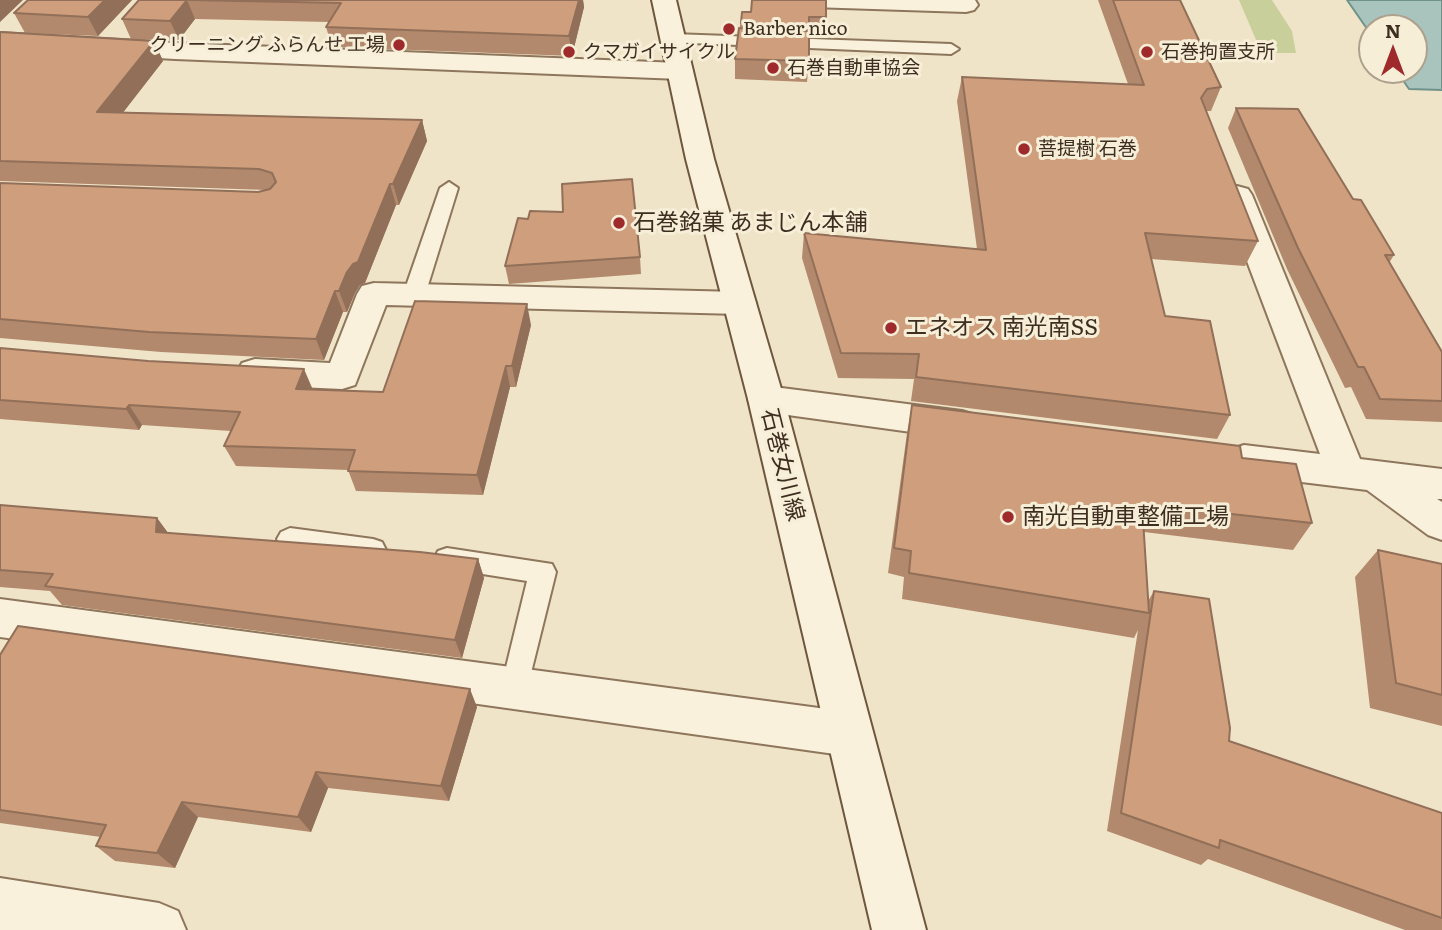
<!DOCTYPE html>
<meta charset="utf-8">
<style>
body{margin:0}
#map{position:relative;width:1442px;height:930px;overflow:hidden;background:#f0e4c8;font-family:Literata,serif}
canvas{display:block}
.north{position:absolute;left:1358px;top:14px;width:70px;height:70px;box-sizing:border-box;background:#f7eed8;border:2px solid #ada18e;border-radius:50%;rotate:0deg;font-size:19px;font-weight:700;line-height:28px;text-align:center;color:#3d2e20}
.north::after{content:'';display:block;margin:auto;width:24px;height:32px;background:#9e2a2b;clip-path:polygon(50% 0,100% 100%,50% 72%,0 100%)}
</style>
<div id="map">
<canvas width="1442" height="930"></canvas>
<div class="north">N</div>
</div>
<script>
const ctx = document.querySelector('canvas').getContext('2d');
ctx.lineJoin = 'round';
function fillPath(path, color) {
  ctx.fillStyle = color;
  ctx.fill(path, 'evenodd');
}
function toPath(rows) {
  const path = new Path2D();
  for (const r of rows) {
    path.moveTo(r[0], r[1]);
    for (let i = 2; i < r.length; i += 2) path.lineTo(r[i], r[i + 1]);
  }
  return path;
}
function trace(path, color, width, dash) {
  ctx.strokeStyle = color;
  ctx.lineWidth = width;
  ctx.lineCap = dash ? 'butt' : 'round';
  ctx.setLineDash(dash || []);
  ctx.stroke(path);
}
function write(font, color, halo, rows, align = 'center') {
  ctx.font = font + ' Literata,"Noto Sans JP",serif';
  ctx.lineWidth = 6;
  ctx.setLineDash([]);
  ctx.textBaseline = 'middle';
  ctx.strokeStyle = halo;
  ctx.fillStyle = color;
  for (const [text, x, y, turn = 0] of rows) {
    ctx.save();
    ctx.translate(x, y);
    ctx.rotate((+turn || 0) * Math.PI / 180);
    ctx.textAlign = isNaN(turn) ? turn : align;
    if (halo) ctx.strokeText(text, 0, 0);
    ctx.fillText(text, 0, 0);
    ctx.restore();
  }
}
const green = toPath([
 [1239,0,1272,0,1292,31,1296,53,1274,53,1259,47]
]);
const water = toPath([
 [1347,0,1442,0,1442,90,1409,89,1396,70,1414,70,1414,28,1372,28,1372,36,1347,0]
]);
const service = toPath([
 [673,34,951,44,959,49,951,54,667,42,665,39,667,36,673,34],
 [449,182,458,188,425,295,421,300,414,302,407,300,403,295,440,188,449,182],
 [290,528,373,539,382,542,386,550,382,558,373,561,290,550,281,546,277,539,281,532,290,528],
 [447,548,552,564,556,572,525,697,515,701,505,697,501,688,527,581,438,567,434,559,438,551,447,548]
]);
const minor = toPath([
 [799,0,975,0,978,5,974,10,966,12,811,7,803,5,799,0],
 [0,33,175,43,680,63,689,65,693,71,689,77,680,79,175,59,0,49,0,33],
 [1237,186,1248,189,1252,195,1360,459,1442,469,1442,499,1437,499,1442,502,1442,540,1428,535,1367,490,1244,475,1230,470,1225,460,1230,450,1244,445,1320,454,1222,195,1226,189,1237,186],
 [374,283,739,292,751,295,756,303,751,311,739,314,386,305,355,385,342,389,255,385,242,381,237,372,242,363,255,359,330,363,357,294,362,286,374,283],
 [766,386,962,411,975,415,981,425,975,435,962,439,766,412,753,408,748,399,753,390,766,386],
 [0,599,849,712,866,718,873,734,866,750,849,756,0,637,0,599],
 [0,878,159,903,178,911,186,930,0,930,0,878]
]);
const secondary = toPath([
 [652,0,676,0,714,159,784,399,926,930,872,930,748,399,686,159,652,0]
]);
const wall = toPath([
 [132,0,98,36,25,33,14,13],
 [139,0,583,0,584,7,572,56,332,47,326,27,329,22,195,19,179,40,131,39,122,19],
 [1098,0,1180,0,1221,87,1211,111,1206,111,1258,241,1245,266,1151,259,1165,316,1230,415,1217,439,911,401,914,379,838,378,802,258,804,233,977,249,957,101,962,77,1128,84],
 [742,12,826,17,825,28,809,27,809,61,807,82,735,79,735,59],
 [0,32,154,41,163,61,123,112,422,120,427,141,399,205,396,205,365,283,360,285,355,293,347,312,343,312,324,360,161,352,0,338,0,183,258,192,267,190,0,181],
 [1236,108,1353,199,1394,255,1389,263,1442,352,1442,422,1366,419,1351,387,1345,388,1287,269,1228,128],
 [528,219,640,257,641,274,509,284,505,266],
 [531,325,516,387,510,387,483,495,356,491,348,470,236,466,224,446,231,431,142,425,139,430,0,419,0,348,313,390,383,392],
 [912,405,1242,458,1312,523,1293,550,1144,532,1148,601,1154,591,1229,741,1442,813,1442,930,1405,930,1208,859,1201,865,1107,831,1138,630,1134,638,902,599,904,577,888,573,907,433],
 [0,505,157,518,168,533,478,559,484,578,462,658,62,605,50,591,0,587],
 [1378,550,1442,564,1442,726,1370,708,1355,577],
 [0,655,477,707,449,801,328,788,311,832,198,817,175,868,115,861,96,846,101,837,0,823]
]);
const shadedWall = toPath([
 [0,0,23,0,0,22],
 [105,0,132,0,98,36,88,17],
 [187,0,195,19,179,40,170,21],
 [579,0,583,0,584,7,572,56,569,36],
 [154,41,163,61,108,132,97,112],
 [422,120,427,141,399,205,393,184],
 [390,184,396,205,365,283,360,285,355,293,347,312,339,291,347,272],
 [335,291,343,312,324,360,316,339],
 [527,304,531,325,516,387,512,366],
 [506,366,510,387,483,495,477,475],
 [304,369,313,390,296,389],
 [129,405,142,425,139,430,126,409],
 [157,518,171,537,156,532],
 [478,559,484,578,462,658,455,640],
 [470,689,477,707,449,801,441,786],
 [316,772,328,788,311,832,298,817],
 [182,802,198,817,175,868,157,853]
]);
const building = toPath([
 [28,0,105,0,88,17,14,13,28,0],
 [139,0,187,0,170,21,122,19,139,0],
 [189,0,579,0,569,36,326,27,341,3,189,0],
 [752,0,826,0,826,17,809,17,809,26,741,23,742,12,751,12,752,0],
 [1113,0,1180,0,1221,87,1207,89,1201,98,1258,241,1145,233,1165,316,1210,321,1230,415,916,377,919,354,841,353,804,233,986,250,962,77,1144,85,1113,0],
 [739,28,809,31,809,61,735,59,739,28],
 [0,32,154,41,97,112,422,120,393,184,390,184,358,262,353,264,347,272,339,291,335,291,316,339,149,332,0,319,0,183,258,192,270,189,276,182,272,173,259,169,0,161,0,32],
 [1236,108,1298,109,1353,199,1361,200,1394,255,1385,255,1442,352,1442,401,1380,399,1364,367,1358,367,1298,248,1236,108],
 [632,179,640,257,505,266,518,218,528,219,530,211,563,212,562,184,632,179],
 [415,301,527,304,512,366,506,366,477,475,348,471,355,450,224,446,240,412,129,405,126,409,0,400,0,348,148,361,304,369,296,389,383,392,415,301],
 [912,405,1240,446,1242,458,1296,464,1312,523,1142,504,1149,613,909,573,911,551,894,548,912,405],
 [0,505,157,518,156,532,420,552,478,559,455,640,45,586,53,574,0,570,0,505],
 [1378,550,1442,564,1442,695,1396,683,1378,550],
 [1154,591,1209,599,1230,728,1229,741,1442,813,1442,918,1220,840,1219,848,1121,813,1154,591],
 [18,626,470,689,441,786,316,772,298,817,182,802,157,853,96,846,106,825,0,810,0,655,18,626]
]);
const markers = [
 [729,29,7,"#9e2a2b"],
 [399,45,7,"#9e2a2b"],
 [569,52,7,"#9e2a2b"],
 [1147,52,7,"#9e2a2b"],
 [773,68,7,"#9e2a2b"],
 [1024,149,7,"#9e2a2b"],
 [619,223,7,"#9e2a2b"],
 [891,328,7,"#9e2a2b"],
 [1008,517,7,"#9e2a2b"]
];
const farPoinames = [
 ["Barber nico",743,29],
 ["クリーニング ふらんせ 工場",385,45,"right"],
 ["クマガイサイクル",583,52],
 ["石巻拘置支所",1161,52],
 ["石巻自動車協会",787,68],
 ["菩提樹 石巻",1038,149]
];
const poiNames = [
 ["石巻銘菓 あまじん本舗",633,223],
 ["エネオス 南光南SS",905,328],
 ["南光自動車整備工場",1022,517]
];
const streetNames = [
 ["石巻女川線",782,465,76]
];
fillPath(green, '#c9cf9b');
fillPath(water, '#a9c4bc');
trace(water, '#6f938a', 2);
trace(service, '#8d765c', 4);
trace(minor, '#8d765c', 4);
trace(secondary, '#6f573f', 4);
fillPath(service, '#faf1dc');
fillPath(minor, '#faf1dc');
fillPath(secondary, '#faf1dc');
fillPath(wall, '#b2896c');
fillPath(shadedWall, '#916f58');
fillPath(building, '#cf9f7d');
trace(building, '#916f58', 2);
for (const [x, y, r, color] of markers) {
  const dot = new Path2D();
  dot.arc(x, y, r, 0, 2 * Math.PI);
  ctx.fillStyle = color;
  ctx.fill(dot);
  trace(dot, '#f7eed8', 2.5);
}
write('19px', '#3d2e20', '#f7eed8', farPoinames, 'left');
write('23px', '#3d2e20', '#f7eed8', poiNames, 'left');
write('23px', '#3d2e20', '#f7eed8', streetNames);
</script>
